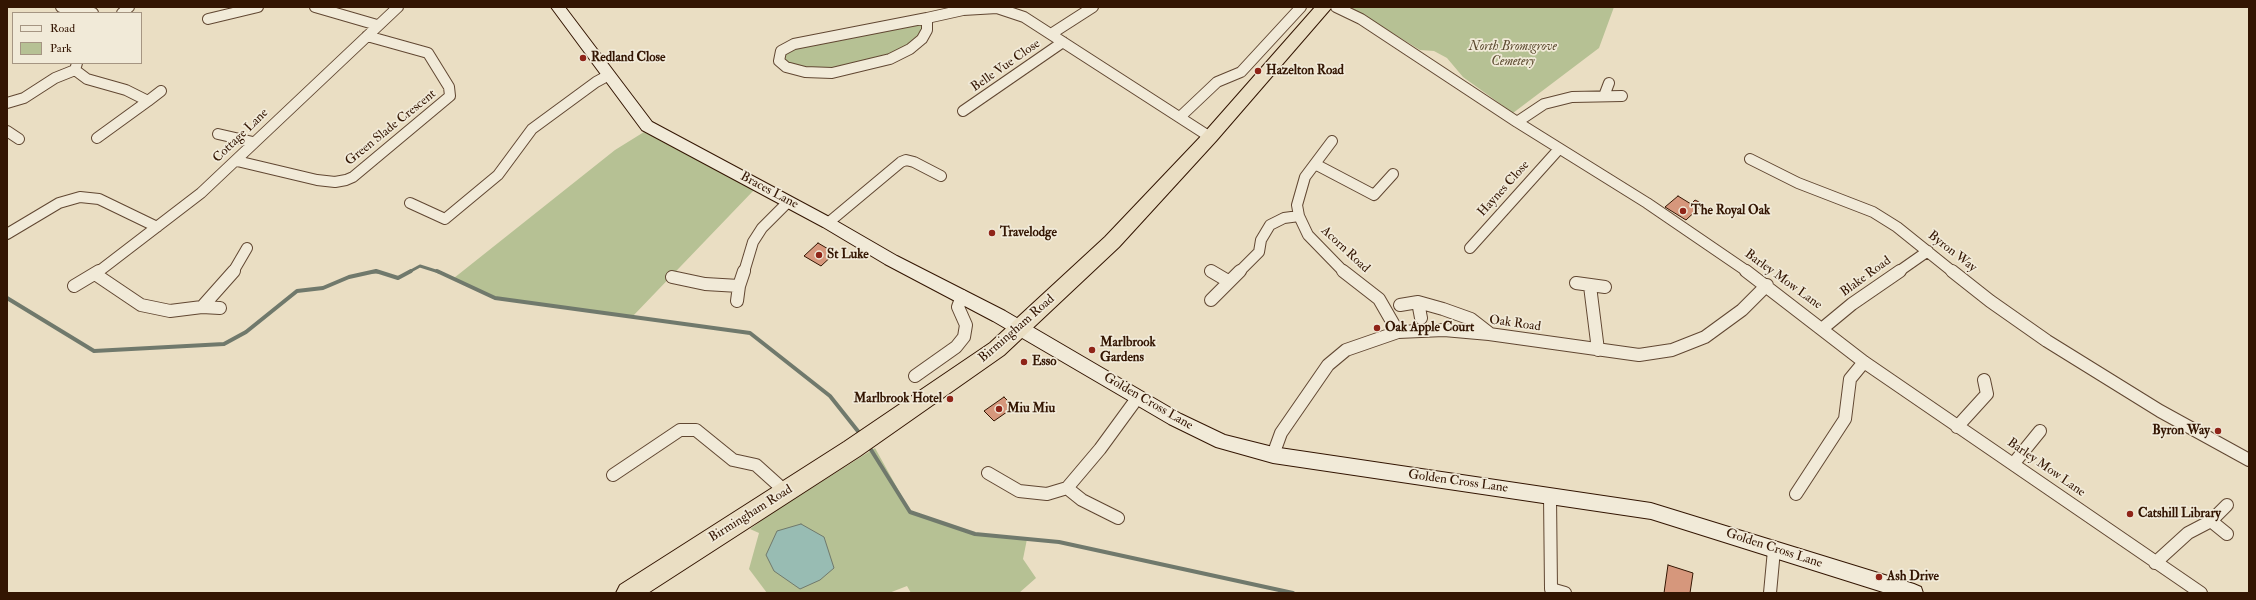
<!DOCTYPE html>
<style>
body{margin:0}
#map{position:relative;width:2256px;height:600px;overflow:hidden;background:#eadec3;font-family:"IM FELL Double Pica",serif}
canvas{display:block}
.frame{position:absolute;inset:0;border:8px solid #331502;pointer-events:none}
.legend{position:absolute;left:12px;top:12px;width:130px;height:52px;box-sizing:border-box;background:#f1ead8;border:1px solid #a59582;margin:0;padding:5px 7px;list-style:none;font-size:12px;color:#331502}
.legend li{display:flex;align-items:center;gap:8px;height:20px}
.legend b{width:20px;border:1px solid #a59582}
</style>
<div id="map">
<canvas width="2256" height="600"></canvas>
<div class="frame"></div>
<ul class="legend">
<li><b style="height:5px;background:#f1ead8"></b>Road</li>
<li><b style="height:11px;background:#b6c194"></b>Park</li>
</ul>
</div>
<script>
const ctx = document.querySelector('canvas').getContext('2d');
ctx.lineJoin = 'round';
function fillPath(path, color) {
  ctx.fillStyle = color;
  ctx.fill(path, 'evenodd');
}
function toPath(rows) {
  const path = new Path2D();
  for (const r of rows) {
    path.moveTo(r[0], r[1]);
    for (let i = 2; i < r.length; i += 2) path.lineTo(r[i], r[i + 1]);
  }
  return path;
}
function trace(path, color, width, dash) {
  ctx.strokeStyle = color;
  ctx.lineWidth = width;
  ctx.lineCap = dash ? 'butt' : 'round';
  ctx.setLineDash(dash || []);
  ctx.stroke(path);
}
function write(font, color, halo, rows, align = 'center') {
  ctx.font = font + ' "IM FELL Double Pica",serif';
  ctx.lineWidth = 3.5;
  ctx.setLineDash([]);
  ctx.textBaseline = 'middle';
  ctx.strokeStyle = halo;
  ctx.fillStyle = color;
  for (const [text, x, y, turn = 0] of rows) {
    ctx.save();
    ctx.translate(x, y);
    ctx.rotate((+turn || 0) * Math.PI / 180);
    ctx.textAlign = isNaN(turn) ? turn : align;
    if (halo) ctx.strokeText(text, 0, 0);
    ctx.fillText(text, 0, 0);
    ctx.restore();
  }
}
const green = toPath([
 [1350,7,1614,7,1599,48,1513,113,1463,77,1447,58,1434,51,1420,50],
 [920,24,924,29,917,41,891,56,831,71,796,66,787,63,785,60,784,55,793,47,835,39,839,41,863,36,867,32],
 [644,132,754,190,632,317,495,298,454,278,615,150],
 [875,448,910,511,975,534,1027,539,1023,559,1036,578,1019,593,911,593,907,586,889,593,767,593,749,569,759,533,750,529,769,515]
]);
const water = toPath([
 [801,524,824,537,834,568,820,580,800,589,774,571,766,555,777,531,801,524]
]);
const streamFar1 = toPath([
 [372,272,379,272],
 [409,272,420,266,439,272]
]);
const stream = toPath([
 [437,271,495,298,750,333,830,396,861,435],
 [7,298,94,351,224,344,246,332,297,291,323,288,349,277,376,271,398,278,411,271],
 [868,445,910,512,975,534,1059,542,1293,593]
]);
const building = toPath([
 [1678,196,1691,204,1695,200,1703,204,1686,220,1665,207,1678,196],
 [818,243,835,253,821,266,804,256,818,243],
 [1004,397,1014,407,994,421,984,411,1004,397],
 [1668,565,1693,573,1690,593,1664,593,1668,565]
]);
const streetFar1 = toPath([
 [61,7,93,13],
 [315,7,377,25],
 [1336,7,1361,19,1517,122,1647,203,1748,272],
 [122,13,129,7],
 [927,18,927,30,922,39,910,49,890,59,832,73,805,72,786,67,779,61,781,51,794,44,927,18],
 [927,18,963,10,997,8,1024,17,1210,137],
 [208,19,258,7],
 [1051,34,1093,7],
 [77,63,75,70,87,79,126,90,148,101,97,138],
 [1604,96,1609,83],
 [148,101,161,91],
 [7,103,24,98,55,78,75,70],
 [963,111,1063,42],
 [1180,117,1217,82,1241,72,1301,7],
 [1517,122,1544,104,1572,97,1622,96],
 [7,131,19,139],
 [218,134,253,142],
 [1332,141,1305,177,1297,205,1299,216,1308,235,1344,272],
 [1750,159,1798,183,1873,212,1897,227,1953,272],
 [237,161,317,180,335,182,346,180,353,177,450,96,449,87,428,53,367,36],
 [1315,164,1374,195,1393,174],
 [410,203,445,219,498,175,532,129,596,82,609,75],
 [828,223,901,162,906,160,914,162,941,176],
 [7,234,59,203,80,197,99,199,157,227],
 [1470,248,1559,149],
 [1211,271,1212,272],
 [98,272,201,193,398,7],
 [233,272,247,248],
 [744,272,753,242,762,228,788,202],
 [1239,272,1259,252,1261,240,1270,225,1284,218,1299,216],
 [1898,272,1928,251]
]);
const street = toPath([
 [1211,271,1228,281],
 [1343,271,1379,299,1398,332],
 [1746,271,1864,362,2201,593],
 [1952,271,1990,301,2047,341,2160,411,2249,460],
 [95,274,141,305,170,311,202,307,220,308],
 [672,277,705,284,739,286,744,271],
 [1576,283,1605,287],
 [74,286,99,271],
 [1590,286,1598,350],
 [1211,300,1240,271],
 [737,301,739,286],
 [1418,302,1421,318],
 [1400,305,1418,302,1443,309,1471,319,1489,333],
 [202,307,234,271],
 [1823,328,1852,304,1900,271],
 [915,376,956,347,964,337,966,325,958,307,962,296],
 [1957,427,1987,394,1984,380],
 [1273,455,1281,433,1328,365,1346,350,1398,332,1444,330,1489,334,1639,355,1672,350,1705,337,1742,310,1767,285],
 [2014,463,2040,431],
 [988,473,1019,491,1047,494,1067,488,1082,500,1118,518],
 [613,475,680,430,696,430,733,460,756,465,786,492],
 [1067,488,1100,449,1138,397],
 [1796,494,1845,419,1850,379,1864,362],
 [1550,496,1551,589,1565,593],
 [2211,521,2227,534],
 [2155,563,2188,533,2211,521,2227,505],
 [1770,593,1774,550]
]);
const secondary = toPath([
 [551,7,565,7,652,122,833,219,897,256,1005,311,1181,414,1225,435,1273,447,1651,503,1914,584,1921,587,1923,593,1886,593,1651,519,1273,463,1216,447,1169,424,993,321,885,264,823,227,642,130,551,7]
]);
const highway = toPath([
 [1315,7,1332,7,1216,141,1119,247,1004,355,860,456,648,593,616,593,620,585,844,442,990,343,1105,237,1204,133,1315,7]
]);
const markers = [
 [583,58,4,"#8f2418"],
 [1258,71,4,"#8f2418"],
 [1683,211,4,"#8f2418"],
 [992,233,4,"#8f2418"],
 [819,255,4,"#8f2418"],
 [1377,328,4,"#8f2418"],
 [1092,350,4,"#8f2418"],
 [1024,362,4,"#8f2418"],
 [950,399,4,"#8f2418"],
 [999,409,4,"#8f2418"],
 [2218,431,4,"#8f2418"],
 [2130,514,4,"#8f2418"],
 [1879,577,4,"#8f2418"]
];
const parkNames = [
 ["North Bromsgrove",1513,47],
 ["Cemetery",1513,62]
];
const poiNames = [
 ["Redland Close",591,58],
 ["Hazelton Road",1266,71],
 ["The Royal Oak",1691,211],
 ["Travelodge",1000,233],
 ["St Luke",827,255],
 ["Oak Apple Court",1385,328],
 ["Marlbrook",1100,343],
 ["Gardens",1100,358],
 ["Esso",1032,362],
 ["Marlbrook Hotel",942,399,"right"],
 ["Miu Miu",1007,409],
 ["Byron Way",2210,431,"right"],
 ["Catshill Library",2138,514],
 ["Ash Drive",1887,577]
];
const streetNames = [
 ["Belle Vue Close",1006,66,-35],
 ["Green Slade Crescent",391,128,-39],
 ["Cottage Lane",241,136,-44],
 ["Haynes Close",1504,189,-48],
 ["Braces Lane",769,191,28],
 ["Acorn Road",1345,250,43],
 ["Byron Way",1952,252,38],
 ["Blake Road",1866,277,-36],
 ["Barley Mow Lane",1783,280,36],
 ["Oak Road",1515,324,8],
 ["Birmingham Road",1017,329,-41],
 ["Golden Cross Lane",1148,402,30],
 ["Barley Mow Lane",2046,468,35],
 ["Golden Cross Lane",1458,482,8],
 ["Birmingham Road",751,514,-32],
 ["Golden Cross Lane",1774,549,18]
];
fillPath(green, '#b6c194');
fillPath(water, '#98bcb3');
trace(water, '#70796c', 1);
trace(streamFar1, '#70796c', 3);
trace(stream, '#70796c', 4);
fillPath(building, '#d6977c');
trace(building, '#331502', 1);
trace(streetFar1, '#614732', 12);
trace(street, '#614732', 14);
trace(secondary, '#331502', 2);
trace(highway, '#331502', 2);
trace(streetFar1, '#f1ead8', 10);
trace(street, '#f1ead8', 12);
fillPath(secondary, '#f1ead8');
fillPath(highway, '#eadec3');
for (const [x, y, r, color] of markers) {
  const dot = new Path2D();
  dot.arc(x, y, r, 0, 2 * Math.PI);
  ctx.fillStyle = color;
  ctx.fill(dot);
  trace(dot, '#f1ead8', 1.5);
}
write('italic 13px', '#5a492e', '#f1ead8', parkNames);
write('bold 13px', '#331502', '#f1ead8', poiNames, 'left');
write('13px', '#331502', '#f1ead8', streetNames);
</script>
